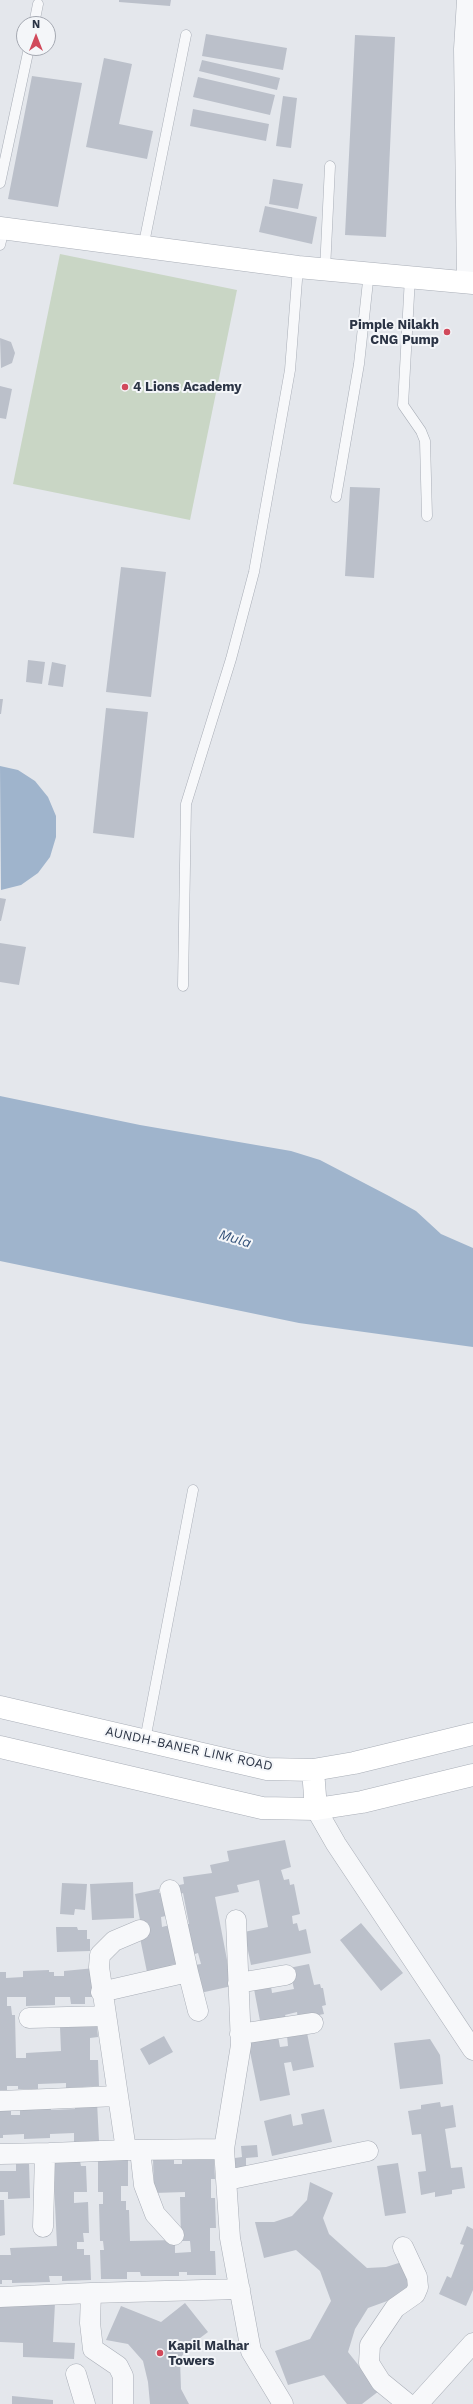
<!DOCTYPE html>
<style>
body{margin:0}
#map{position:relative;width:473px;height:2404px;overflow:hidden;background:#e4e7ec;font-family:"Work Sans",sans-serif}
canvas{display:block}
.north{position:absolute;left:16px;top:16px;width:40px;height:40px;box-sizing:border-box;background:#f4f6f9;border:1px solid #a4a8b1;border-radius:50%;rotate:0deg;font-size:11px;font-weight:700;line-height:16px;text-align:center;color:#2b3445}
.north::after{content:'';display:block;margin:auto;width:14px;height:18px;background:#d1495b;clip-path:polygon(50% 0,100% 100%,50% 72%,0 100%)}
</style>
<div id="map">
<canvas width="473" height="2404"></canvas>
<div class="north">N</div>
</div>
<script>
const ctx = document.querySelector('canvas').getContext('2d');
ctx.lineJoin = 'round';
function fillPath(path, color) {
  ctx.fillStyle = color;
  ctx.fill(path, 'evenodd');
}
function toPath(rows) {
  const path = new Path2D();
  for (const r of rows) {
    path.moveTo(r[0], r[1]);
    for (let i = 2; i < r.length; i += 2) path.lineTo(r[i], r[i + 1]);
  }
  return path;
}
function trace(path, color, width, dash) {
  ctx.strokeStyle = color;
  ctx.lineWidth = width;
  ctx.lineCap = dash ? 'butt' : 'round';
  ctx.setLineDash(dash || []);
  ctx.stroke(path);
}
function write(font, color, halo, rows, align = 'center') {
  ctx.font = font + ' "Work Sans",sans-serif';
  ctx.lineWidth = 4;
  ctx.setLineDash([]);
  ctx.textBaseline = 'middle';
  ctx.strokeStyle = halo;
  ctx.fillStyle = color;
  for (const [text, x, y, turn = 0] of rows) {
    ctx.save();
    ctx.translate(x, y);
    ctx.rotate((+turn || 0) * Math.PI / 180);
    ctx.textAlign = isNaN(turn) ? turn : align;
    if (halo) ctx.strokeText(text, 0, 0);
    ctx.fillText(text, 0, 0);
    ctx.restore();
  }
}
const green = toPath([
 [60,254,237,290,190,520,13,484]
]);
const water = toPath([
 [0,766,18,770,35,781,48,797,56,816,56,837,50,857,38,873,21,885,1,890],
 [0,1096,140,1125,291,1151,320,1160,389,1196,416,1211,441,1234,473,1248,473,1347,299,1323,0,1261]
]);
const building = toPath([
 [119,0,171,0,170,6,119,2],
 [206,34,287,48,283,70,202,56],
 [355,35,395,37,386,237,345,235],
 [104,58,132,64,119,124,153,131,147,159,86,147],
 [202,60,280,78,277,90,199,71],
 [32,76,82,83,58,207,8,199],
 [198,77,275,95,270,115,193,97],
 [283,96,297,98,291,148,276,146],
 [193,109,269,124,266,141,190,126],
 [273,179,303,184,298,209,269,204],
 [265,206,317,217,312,244,259,232],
 [0,338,11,342,15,353,12,363,1,368],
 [0,386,12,389,6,419,0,418],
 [350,487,380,488,374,578,345,576],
 [121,567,166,572,151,697,106,692],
 [28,660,45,662,42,684,26,682],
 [52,662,66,665,63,687,48,685],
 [0,699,3,699,1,714,0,714],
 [106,708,148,712,134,838,93,833],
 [0,898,6,899,1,921,0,921],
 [0,943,26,947,19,985,0,982],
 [285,1840,291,1867,281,1870,284,1880,289,1879,290,1885,294,1884,300,1914,292,1916,293,1924,297,1923,299,1931,306,1929,311,1953,251,1965,244,1932,268,1927,259,1880,237,1885,239,1892,215,1897,232,1986,200,1993,195,1965,201,1964,198,1953,192,1955,186,1924,189,1924,183,1893,180,1894,179,1885,184,1884,183,1877,212,1873,210,1865,229,1861,227,1851],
 [133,1882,134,1918,92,1920,90,1884],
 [62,1883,87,1884,85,1910,75,1909,74,1915,60,1914],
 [159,1889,159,1893,166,1892,171,1915,161,1917,162,1927,174,1924,176,1964,171,1965,172,1973,148,1977,139,1933,145,1931,143,1920,140,1920,135,1894],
 [361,1923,403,1973,381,1991,340,1940],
 [56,1927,77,1927,78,1930,87,1930,87,1939,90,1939,90,1951,57,1952],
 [309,1964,314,1985,320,1984,321,1988,323,1988,326,2005,322,2006,324,2014,298,2019,297,2012,285,2015,287,2021,261,2026,254,1989,271,1986,272,1993,294,1989,289,1968],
 [95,1968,96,1997,85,1997,85,2004,71,2004,70,1997,55,1997,55,2005,26,2006,26,1997,7,1997,7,2006,11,2006,12,2015,15,2015,16,2058,26,2058,26,2053,61,2051,60,2027,97,2026,98,2037,90,2038,90,2060,98,2060,99,2086,66,2088,66,2083,38,2084,38,2089,18,2089,18,2086,7,2086,7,2090,0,2090,0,1972,6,1972,6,1978,23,1977,23,1971,49,1970,49,1972,54,1972,54,1976,64,1976,64,1971],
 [307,2033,314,2067,293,2071,291,2062,284,2063,290,2095,260,2101,248,2042,278,2036,280,2047,288,2046,287,2036],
 [164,2036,173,2052,149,2065,140,2049],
 [430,2039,440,2055,443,2084,400,2089,394,2043],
 [97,2102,99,2141,74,2142,74,2133,50,2134,50,2138,24,2139,24,2134,3,2135,3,2138,0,2138,0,2105,11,2105,11,2115,20,2115,20,2105,51,2104,51,2110,75,2109,75,2103],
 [440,2102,441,2107,453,2105,456,2127,445,2129,451,2168,462,2167,465,2188,452,2190,452,2194,435,2197,435,2192,421,2195,418,2172,426,2171,421,2134,412,2135,408,2111,421,2109,421,2105],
 [324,2109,332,2142,272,2156,264,2121,291,2114,293,2126,303,2124,301,2114],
 [257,2145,258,2157,246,2158,246,2169,228,2170,228,2159,242,2157,241,2146],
 [214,2156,215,2179,211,2179,211,2198,215,2198,216,2228,210,2228,210,2251,215,2251,216,2275,187,2275,187,2272,179,2272,179,2276,141,2276,140,2272,127,2272,127,2279,101,2279,100,2250,104,2250,103,2241,100,2241,99,2204,103,2204,103,2192,98,2192,98,2159,128,2158,128,2186,121,2186,121,2201,126,2201,126,2210,129,2210,130,2241,175,2240,175,2253,191,2252,190,2241,181,2241,180,2197,185,2197,185,2192,154,2193,153,2158,174,2157,174,2164,182,2164,182,2157],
 [80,2161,81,2166,86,2166,87,2192,74,2192,74,2203,88,2202,89,2233,83,2233,84,2242,77,2242,77,2249,84,2249,84,2255,90,2255,91,2280,62,2281,62,2276,49,2276,50,2282,12,2283,12,2280,2,2280,2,2284,0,2284,0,2255,11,2255,10,2248,57,2246,53,2162],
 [29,2163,30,2198,8,2199,8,2192,0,2192,0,2171,16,2171,16,2164],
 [398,2163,406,2213,385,2216,377,2166],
 [310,2182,333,2193,323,2218,329,2234,367,2268,386,2267,405,2261,412,2292,368,2308,355,2329,348,2352,379,2391,362,2404,347,2404,324,2375,288,2385,275,2351,310,2339,331,2301,320,2271,296,2250,264,2258,255,2222,274,2222,292,2216,307,2200],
 [0,2200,4,2200,5,2235,0,2236],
 [467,2226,473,2229,473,2290,466,2306,439,2294,447,2276,451,2278,464,2245,460,2244],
 [55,2303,53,2342,75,2343,74,2359,23,2357,23,2343,0,2342,0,2305],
 [185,2303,208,2332,188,2347,180,2359,181,2389,189,2404,150,2404,148,2382,143,2361,128,2344,106,2340,121,2306,161,2322],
 [12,2396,53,2400,53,2404,12,2404]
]);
const lane = toPath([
 [34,24,38,4],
 [0,183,29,48],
 [0,245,4,229],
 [143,248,186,35],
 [325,270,330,166],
 [410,277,403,405,421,431,425,441,427,516],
 [336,497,359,364,369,272],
 [183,986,186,804,231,659,254,572,290,370,298,267],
 [145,1740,193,1490]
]);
const street = toPath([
 [467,0,464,49,467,283],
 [316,1809,336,1844,473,2050],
 [236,1920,241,2045,224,2149,230,2238,251,2351,283,2404],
 [140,1930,114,1941,100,1955,99,1967,126,2150,224,2149],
 [188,1972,198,2011],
 [238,1983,286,1975],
 [101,1992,188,1972,170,1890],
 [29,2018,105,2016],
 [240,2034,313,2023],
 [0,2101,117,2096],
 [140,2150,144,2185,155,2214,174,2235],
 [0,2154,50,2153],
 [227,2180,368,2151],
 [43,2227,45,2155,50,2153,126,2150],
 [403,2247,417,2277,418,2287,415,2294,395,2308,370,2345,369,2363,381,2382,408,2404],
 [0,2297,91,2293],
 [76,2374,85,2404],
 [123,2404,123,2376,118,2366,93,2349,90,2323,91,2293,240,2289],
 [418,2404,473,2343]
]);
const secondary = toPath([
 [0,228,298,267,473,283],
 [0,1707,267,1769,313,1770,354,1763,473,1734],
 [0,1747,262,1808,316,1809,362,1802,473,1775],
 [313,1770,316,1809]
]);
const markers = [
 [447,332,4,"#d1495b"],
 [125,387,4,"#d1495b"],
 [160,2353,4,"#d1495b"]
];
const poiNames = [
 ["Pimple Nilakh",439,325,"right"],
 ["CNG Pump",439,340,"right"],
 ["4 Lions Academy",133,387],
 ["Kapil Malhar",168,2346],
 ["Towers",168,2361]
];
const streetNames = [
 ["AUNDH-BANER LINK ROAD",189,1749,12]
];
const waterNames = [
 ["Mula",235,1239,17]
];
fillPath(green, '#c9d6c5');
fillPath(water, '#9fb4cc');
fillPath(building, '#bbc0ca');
trace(lane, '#a9aeb7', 11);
trace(street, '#a9aeb7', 21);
trace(secondary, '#a9aeb7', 23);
trace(lane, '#f7f8fa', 10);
trace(street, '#f7f8fa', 20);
trace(secondary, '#fff', 22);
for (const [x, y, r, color] of markers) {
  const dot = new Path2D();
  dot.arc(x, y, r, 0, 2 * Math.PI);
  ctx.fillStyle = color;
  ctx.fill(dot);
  trace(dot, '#f4f6f9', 1.5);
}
write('bold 13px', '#2b3445', '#f4f6f9', poiNames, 'left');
write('13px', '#2b3445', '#f4f6f9', streetNames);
write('italic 14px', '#34527a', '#f4f6f9', waterNames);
</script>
